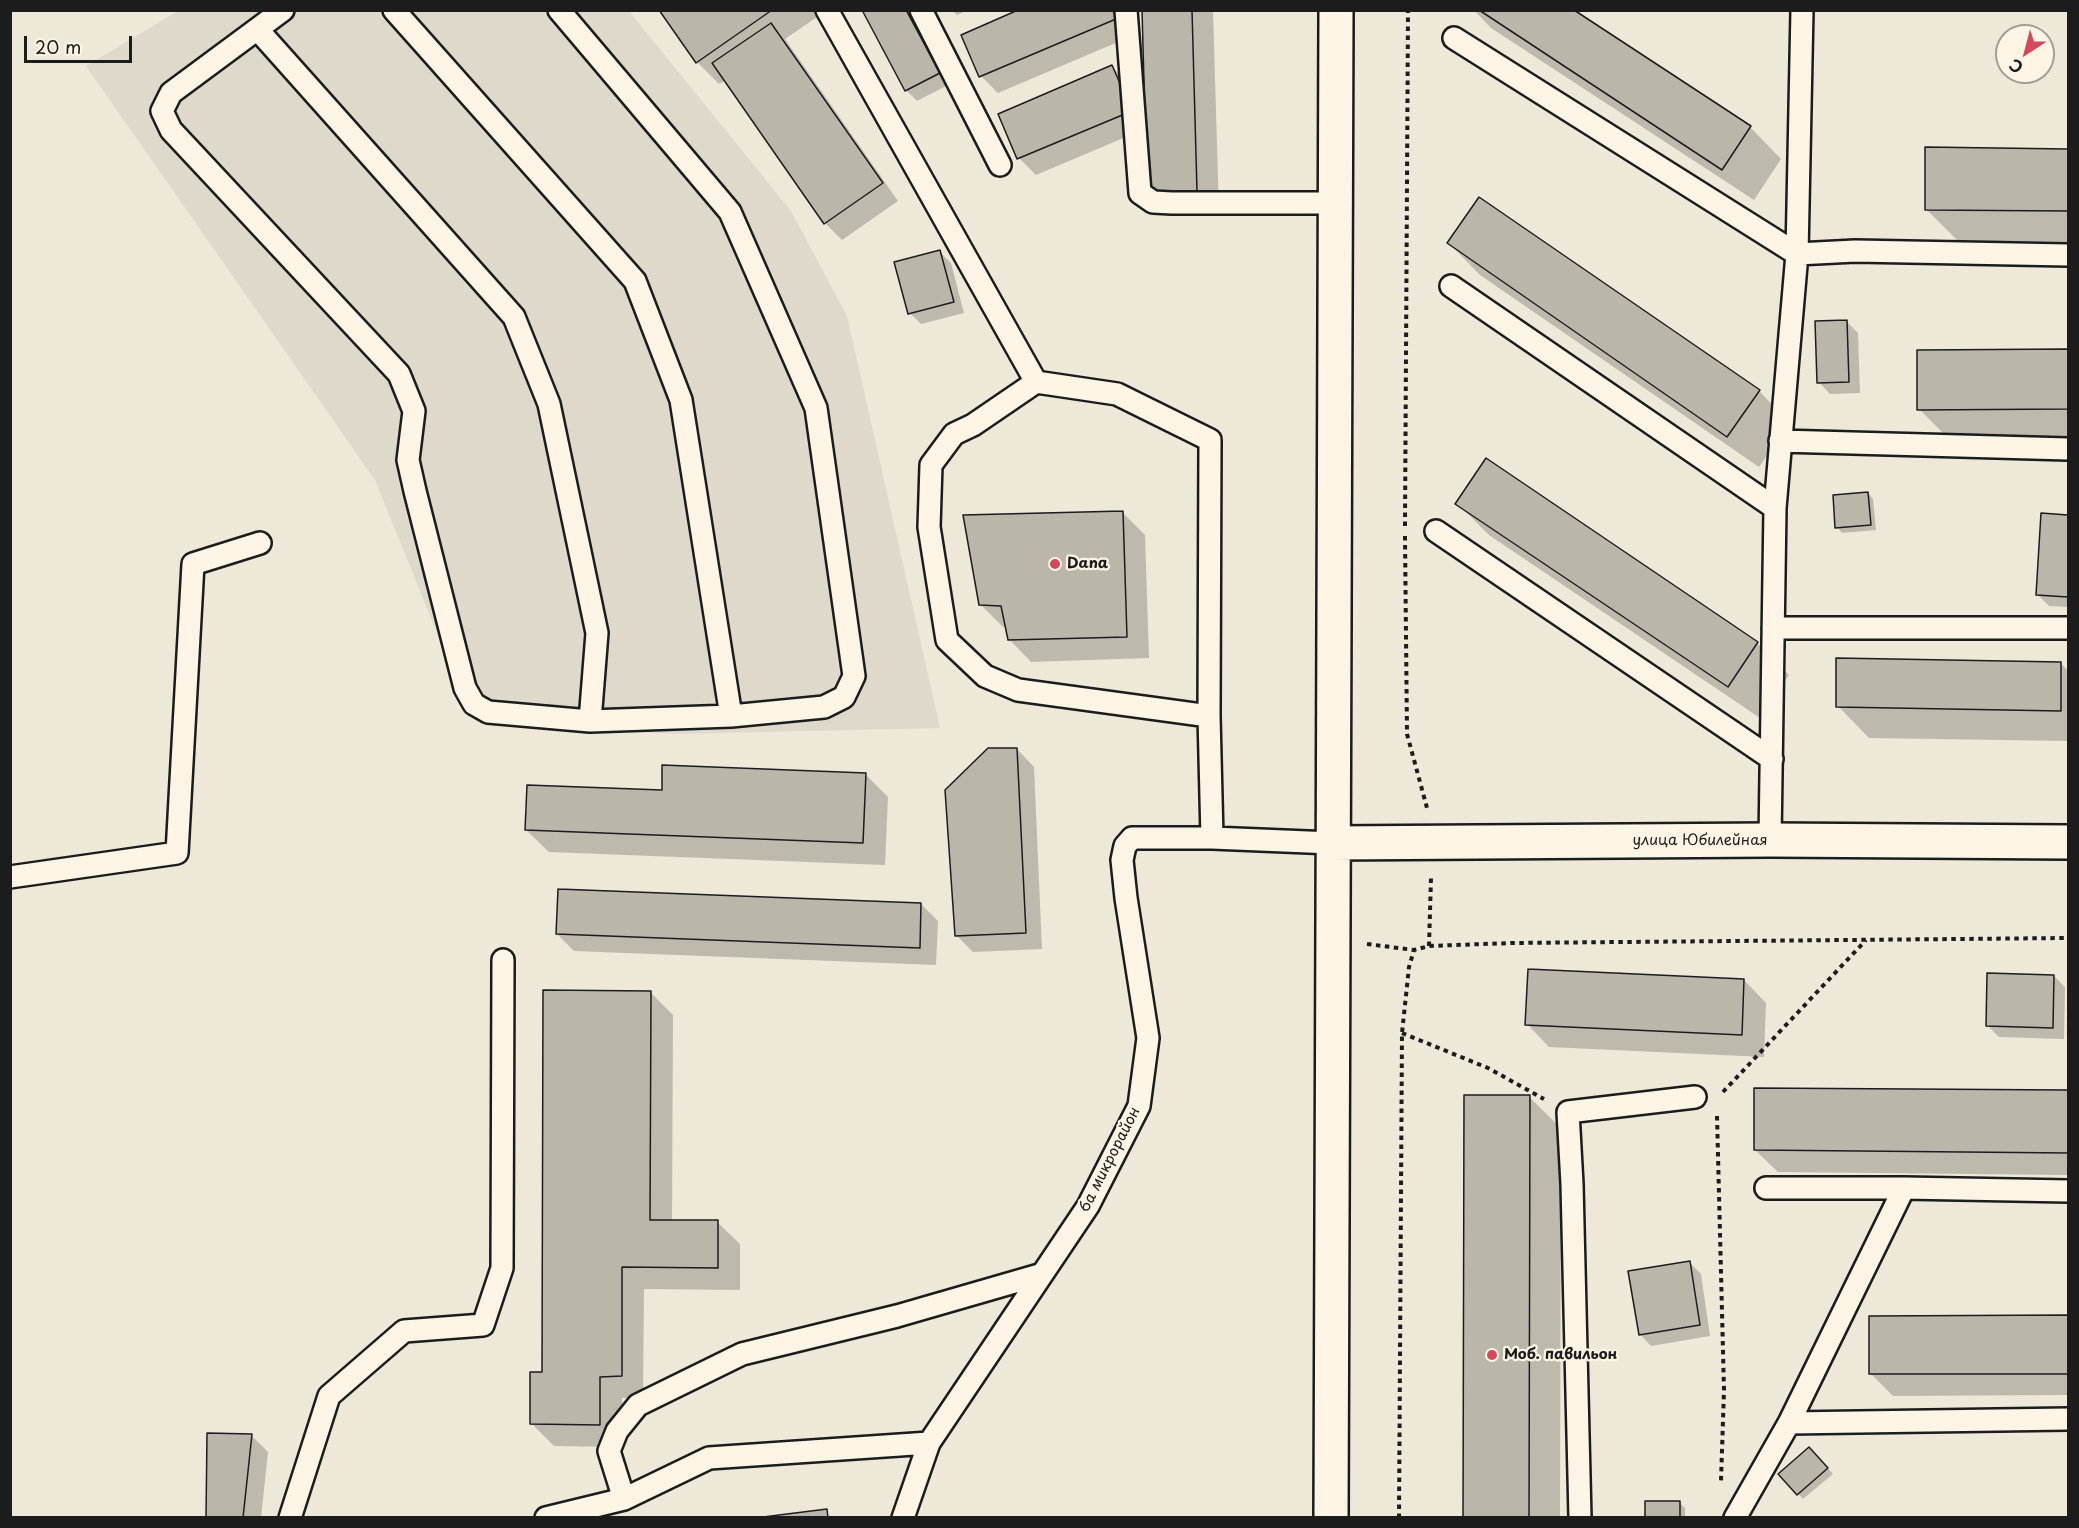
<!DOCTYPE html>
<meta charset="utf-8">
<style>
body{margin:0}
#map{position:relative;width:2079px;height:1528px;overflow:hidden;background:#eee8d9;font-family:"Playpen Sans",sans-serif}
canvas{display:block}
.frame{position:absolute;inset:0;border:12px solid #1c1c1c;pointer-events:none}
.north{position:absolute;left:1995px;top:24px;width:60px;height:60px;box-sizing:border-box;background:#fcf5e5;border:2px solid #a29e95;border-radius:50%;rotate:216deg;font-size:16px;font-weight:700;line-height:24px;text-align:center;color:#1c1c1c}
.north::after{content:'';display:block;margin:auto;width:21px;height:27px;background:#d1495b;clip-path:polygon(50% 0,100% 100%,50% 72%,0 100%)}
.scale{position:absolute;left:24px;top:36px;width:108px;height:27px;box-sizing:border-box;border:3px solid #1c1c1c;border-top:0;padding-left:8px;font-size:18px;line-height:21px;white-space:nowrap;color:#1c1c1c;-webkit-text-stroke:4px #fcf5e5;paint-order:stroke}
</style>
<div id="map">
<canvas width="2079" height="1528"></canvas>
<div class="frame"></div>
<div class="north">С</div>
<div class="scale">20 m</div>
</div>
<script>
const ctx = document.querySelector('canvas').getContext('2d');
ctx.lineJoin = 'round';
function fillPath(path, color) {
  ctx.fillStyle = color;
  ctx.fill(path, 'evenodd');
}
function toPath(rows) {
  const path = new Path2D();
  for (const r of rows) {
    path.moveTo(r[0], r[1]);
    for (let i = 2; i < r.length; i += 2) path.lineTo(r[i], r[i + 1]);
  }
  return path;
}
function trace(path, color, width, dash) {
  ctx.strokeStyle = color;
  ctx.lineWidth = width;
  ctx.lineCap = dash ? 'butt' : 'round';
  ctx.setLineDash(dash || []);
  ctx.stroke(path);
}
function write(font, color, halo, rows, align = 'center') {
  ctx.font = font + ' "Playpen Sans",sans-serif';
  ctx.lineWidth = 4.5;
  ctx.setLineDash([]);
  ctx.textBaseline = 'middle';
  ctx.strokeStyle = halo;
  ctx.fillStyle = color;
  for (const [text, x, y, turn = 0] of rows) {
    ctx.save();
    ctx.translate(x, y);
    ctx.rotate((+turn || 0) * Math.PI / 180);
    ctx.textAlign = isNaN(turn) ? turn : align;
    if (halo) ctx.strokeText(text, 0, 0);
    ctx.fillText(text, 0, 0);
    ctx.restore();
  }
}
const built = toPath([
 [178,11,629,11,791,211,847,316,940,728,677,734,494,725,471,717,375,480,86,66]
]);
const shadow = toPath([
 [661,10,822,10,823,13,785,39,898,201,842,240,825,223,726,80,719,84,697,62],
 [863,10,910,10,950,84,917,101,906,90],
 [952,10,968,10,957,15],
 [1022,10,1121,10,1132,36,998,93,981,76,963,35],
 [1144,10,1213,10,1219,212,1149,191,1147,128,1036,175,1019,158,1112,67,1129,84,1147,126],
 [1474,10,1572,10,1750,127,1781,159,1754,200,1491,28],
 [1926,148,2068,150,2068,242,1958,241,1926,209],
 [1449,243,1759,391,1790,423,1759,467,1480,275],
 [940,252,951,263,964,313,921,324,910,313],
 [1847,322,1858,333,1860,393,1830,394,1819,382],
 [1918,351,2068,351,2068,440,1951,441,1919,409],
 [1486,460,1757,643,1789,675,1760,718,1489,535,1457,503],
 [1868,493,1873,499,1876,530,1842,533,1837,527],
 [1122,512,1145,535,1149,658,1031,662,1009,639,1006,627,1003,627,980,604],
 [2043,515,2068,516,2068,607,2049,606,2038,595],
 [2061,663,2068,671,2068,741,1869,738,1838,706],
 [1017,749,1034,767,1042,949,973,952,956,935],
 [865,774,888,797,885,865,549,852,526,830,663,792],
 [921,904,938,921,936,965,574,951,557,934],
 [2054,976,2065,987,2064,1039,1999,1037,1988,1026],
 [1744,980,1766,1003,1764,1057,1549,1047,1527,1024],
 [651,993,673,1015,672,1222,717,1222,740,1244,740,1290,644,1289,643,1398,622,1398,622,1447,554,1446,532,1424,543,1374],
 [1756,1089,2068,1092,2068,1175,1778,1172,1755,1150],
 [1529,1097,1561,1128,1560,1518,1464,1518],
 [1690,1263,1701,1274,1710,1336,1651,1346,1640,1334],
 [2068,1317,2068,1395,1893,1396,1870,1373,1870,1318],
 [251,1435,268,1452,261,1518,208,1518],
 [1815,1454,1833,1474,1803,1499,1781,1474],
 [1680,1503,1685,1508,1685,1518,1646,1518]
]);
const building = toPath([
 [659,10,772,10,696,63,659,10],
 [862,10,906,10,940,73,905,91,862,10],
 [1018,10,1113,10,1116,19,979,77,961,35,1018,10],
 [1142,10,1192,10,1197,191,1147,192,1142,10],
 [1479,10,1574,10,1751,126,1722,170,1479,10],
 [771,23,883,183,824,224,712,63,771,23],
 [1112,65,1132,111,1017,159,998,114,1112,65],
 [1925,147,2068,149,2068,211,1925,210,1925,147],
 [1479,197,1760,390,1727,437,1447,243,1479,197],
 [940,250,954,302,908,314,894,262,940,250],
 [1847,320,1849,382,1817,383,1815,321,1847,320],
 [2068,349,2068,409,1917,410,1917,350,2068,349],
 [1486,458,1758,642,1728,687,1455,504,1486,458],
 [1868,492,1871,525,1835,528,1833,495,1868,492],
 [1123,511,1127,637,1008,640,1001,606,979,605,963,515,1123,511],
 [2041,513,2068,515,2068,597,2036,595,2041,513],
 [1836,658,2061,662,2061,711,1836,707,1836,658],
 [988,748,1017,748,1026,933,955,936,945,790,988,748],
 [662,765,866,773,863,843,525,830,527,785,662,790,662,765],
 [558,889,921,903,920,948,556,934,558,889],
 [1528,969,1744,979,1742,1035,1525,1025,1528,969],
 [1987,973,2054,975,2053,1028,1986,1026,1987,973],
 [543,990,651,991,650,1220,718,1220,718,1268,622,1267,622,1376,600,1377,600,1425,530,1424,530,1372,542,1372,543,990],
 [1754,1088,2068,1090,2068,1153,1754,1150,1754,1088],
 [1464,1095,1530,1095,1529,1518,1463,1518,1464,1095],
 [1690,1261,1700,1325,1639,1335,1628,1271,1690,1261],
 [2068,1315,2068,1374,1869,1374,1869,1316,2068,1315],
 [207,1433,252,1434,243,1518,206,1518,207,1433],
 [1809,1447,1828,1468,1797,1495,1778,1474,1809,1447],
 [1645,1501,1680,1501,1680,1518,1645,1518,1645,1501],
 [827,1509,828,1518,755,1518,827,1509]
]);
const path = toPath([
 [1405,526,1408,10],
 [1405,536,1407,734,1427,808],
 [1367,944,1414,950],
 [1429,946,1431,878],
 [1402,1033,1488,1068,1544,1099],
 [1723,1092,1866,940],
 [1717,1116,1724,1390,1721,1481],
 [1399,1518,1402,1033,1409,967,1414,950,1429,946,1512,943,2068,938]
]);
const service = toPath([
 [283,10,171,93,162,111,171,130,399,374,414,411,408,460,415,491,465,688,474,704,488,712,590,721,731,716,824,707,844,697,854,676,816,408,730,212,559,10],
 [394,10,635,281,681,400,731,716],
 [827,10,1036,382],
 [921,10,1000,165],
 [1126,10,1140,193,1153,202,1172,203,1333,203],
 [258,30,514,317,549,404,597,633,590,721],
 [1454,38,1797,254,1855,251,2068,255],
 [1451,286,1775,508],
 [1780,441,2068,449],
 [1436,531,1772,759],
 [1773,628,2068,628],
 [1209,716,1018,690,985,676,947,640,929,527,931,465,954,434,973,425,1036,382,1117,394,1210,440,1209,716,1212,838,1332,843],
 [1770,840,1775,508,1797,254,1802,10],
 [10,877,177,853,193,564,260,543],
 [1766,1188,1904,1188],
 [1789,1423,2068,1419],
 [624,1499,609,1451,617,1431,638,1405,742,1354,897,1316,1039,1275],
 [290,1518,329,1396,404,1331,483,1325,502,1268,503,960],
 [546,1518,624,1499,709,1458,929,1443],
 [903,1518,929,1443,1088,1206,1139,1106,1148,1038,1126,898,1122,860,1125,846,1132,838,1212,838],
 [1580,1518,1572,1184,1568,1112,1695,1097],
 [1735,1518,1789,1423,1904,1188,2068,1191]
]);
const tertiary = toPath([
 [1332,843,1770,840,2068,842],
 [1331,1518,1336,10]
]);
const markers = [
 [1055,564,6,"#d1495b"],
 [1492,1355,6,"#d1495b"]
];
const poiNames = [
 ["Dana",1067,564],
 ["Моб. павильон",1504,1355]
];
const streetNames = [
 ["улица Юбилейная",1700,841],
 ["6а микрорайон",1110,1160,-63]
];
fillPath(built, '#ded9cb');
fillPath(shadow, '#0003');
fillPath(building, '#bab6aa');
trace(building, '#1c1c1c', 1.5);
trace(service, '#1c1c1c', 26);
trace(tertiary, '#1c1c1c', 38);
trace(path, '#1c1c1c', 4, [4.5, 4.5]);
trace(service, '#fcf5e5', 21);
trace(tertiary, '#fcf5e5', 33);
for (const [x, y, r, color] of markers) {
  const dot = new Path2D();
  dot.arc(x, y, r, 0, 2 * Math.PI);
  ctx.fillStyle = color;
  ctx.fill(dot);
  trace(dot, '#fcf5e5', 2);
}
write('bold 15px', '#1c1c1c', '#fcf5e5', poiNames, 'left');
write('15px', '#1c1c1c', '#fcf5e5', streetNames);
</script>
